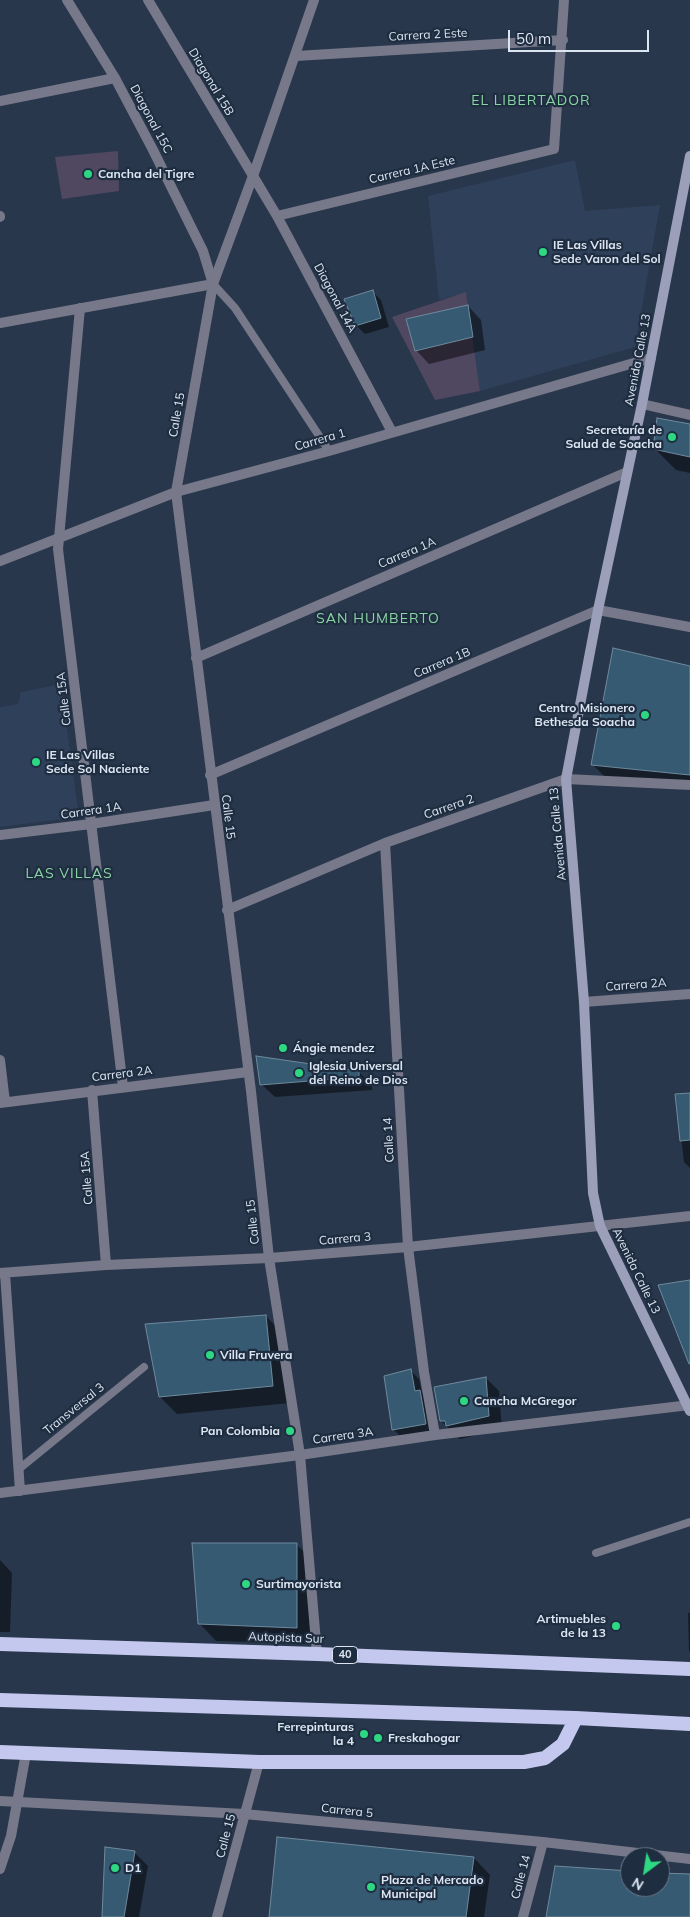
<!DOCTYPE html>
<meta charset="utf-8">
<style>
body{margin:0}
#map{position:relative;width:690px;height:1917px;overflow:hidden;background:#29374c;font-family:Mulish,sans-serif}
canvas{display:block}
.north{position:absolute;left:620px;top:1847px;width:50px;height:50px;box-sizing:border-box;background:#1f2d41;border:1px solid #6b7788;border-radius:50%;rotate:211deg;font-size:14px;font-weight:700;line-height:20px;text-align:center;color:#dce5f2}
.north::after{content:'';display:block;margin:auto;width:18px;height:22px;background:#2ed883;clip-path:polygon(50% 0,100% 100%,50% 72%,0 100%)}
.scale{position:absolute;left:508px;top:30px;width:141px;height:22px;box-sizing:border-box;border:2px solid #dce5f2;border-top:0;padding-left:6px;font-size:15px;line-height:18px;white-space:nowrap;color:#dce5f2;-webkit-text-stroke:4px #1f2d41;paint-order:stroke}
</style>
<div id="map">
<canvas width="690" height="1917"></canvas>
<div class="north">N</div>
<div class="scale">50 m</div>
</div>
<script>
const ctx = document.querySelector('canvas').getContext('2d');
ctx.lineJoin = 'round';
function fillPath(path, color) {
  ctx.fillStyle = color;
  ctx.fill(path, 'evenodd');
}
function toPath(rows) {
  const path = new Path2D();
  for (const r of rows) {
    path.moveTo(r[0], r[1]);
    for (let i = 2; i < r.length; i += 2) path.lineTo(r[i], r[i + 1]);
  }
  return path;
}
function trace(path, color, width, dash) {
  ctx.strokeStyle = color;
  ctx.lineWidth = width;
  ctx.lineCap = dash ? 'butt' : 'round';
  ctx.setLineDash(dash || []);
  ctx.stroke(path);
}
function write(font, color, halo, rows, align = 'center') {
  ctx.font = font + ' Mulish,sans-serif';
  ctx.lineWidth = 4.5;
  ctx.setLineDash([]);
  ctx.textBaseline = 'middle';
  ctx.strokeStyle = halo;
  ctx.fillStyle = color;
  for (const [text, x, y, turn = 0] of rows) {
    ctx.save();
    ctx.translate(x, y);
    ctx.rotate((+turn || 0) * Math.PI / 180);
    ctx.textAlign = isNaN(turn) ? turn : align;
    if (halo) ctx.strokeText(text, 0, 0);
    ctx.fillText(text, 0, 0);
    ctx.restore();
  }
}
const built = toPath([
 [575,160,585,211,660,205,635,347,480,391,466,293,439,300,428,196],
 [61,684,79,817,0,827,0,707,18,704,21,692]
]);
const green = toPath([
 [118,151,119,191,62,199,55,157],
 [466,292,480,391,435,400,392,317]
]);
const shadow = toPath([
 [372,291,381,300,389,327,365,334,356,325],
 [468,306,481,320,485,350,429,364,416,350],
 [690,426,690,473,676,470,654,448],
 [690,667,690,790,610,782,593,765],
 [359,1072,372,1085,372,1090,275,1097,261,1084],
 [690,1094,690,1168,684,1162,676,1095],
 [266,1316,283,1334,290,1403,177,1414,160,1397],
 [411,1371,419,1379,422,1393,429,1400,434,1432,402,1438,393,1429],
 [486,1378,499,1391,502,1429,460,1439,441,1421],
 [297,1545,314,1562,314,1644,216,1641,199,1623],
 [0,1560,12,1573,10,1632,0,1632],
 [688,1613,690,1613,690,1652,689,1651],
 [134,1852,148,1866,139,1917,103,1917],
 [474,1858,490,1875,484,1917,270,1917]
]);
const building = toPath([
 [373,290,381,318,355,326,344,299,373,290],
 [468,305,473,337,415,351,406,319,468,305],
 [657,418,690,424,690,457,653,449,657,418],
 [613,648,690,666,690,775,591,765,613,648],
 [256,1056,359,1071,359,1077,260,1085,256,1056],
 [690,1093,690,1140,680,1141,675,1094,690,1093],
 [690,1280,690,1364,689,1364,658,1285,690,1280],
 [266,1315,273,1386,159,1397,145,1324,266,1315],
 [411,1369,415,1391,420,1390,426,1424,392,1430,384,1376,411,1369],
 [486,1377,489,1416,446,1426,445,1421,440,1421,434,1387,486,1377],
 [192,1543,297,1543,297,1628,198,1624,192,1543],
 [277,1837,474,1857,466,1917,269,1917,277,1837],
 [105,1847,135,1851,124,1917,102,1917,105,1847],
 [555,1866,630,1871,630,1887,660,1887,660,1873,690,1874,690,1917,546,1917,555,1866]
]);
const service = toPath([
 [213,284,235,308,329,451],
 [19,1469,144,1367],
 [596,1553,690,1522]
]);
const minor = toPath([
 [148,0,277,216,392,432],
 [296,56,563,40],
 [0,101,115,78],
 [0,216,0,217],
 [277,216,554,149,564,0],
 [80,308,58,549,123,1087],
 [0,323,213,284,203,251,153,150,115,78,67,0],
 [642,404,690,415],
 [196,658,627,472],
 [210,775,598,610,690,627],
 [0,835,91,824,214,805],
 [385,843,408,1247,424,1372,435,1435],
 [227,910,385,843,566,779,690,785],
 [0,1060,5,1102],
 [92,1090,106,1265],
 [0,1103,248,1072],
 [0,1273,106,1265,269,1258,408,1247,690,1216],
 [5,1273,20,1491],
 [0,1493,300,1455,435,1435,690,1405],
 [0,1801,244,1814,543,1842,690,1859],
 [0,1869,11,1836,26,1753],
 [217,1917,259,1762],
 [523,1917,543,1842]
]);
const tertiary = toPath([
 [314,0,253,176,213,284,176,492,251,1091,269,1258,300,1455,317,1654],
 [0,561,176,492,329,451,651,358],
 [584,1002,690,994]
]);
const secondary = toPath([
 [690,156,642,404,598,610,566,779,584,1002,593,1193,600,1226,690,1411]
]);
const trunk = toPath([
 [0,1644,317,1654,690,1669],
 [0,1700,576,1718,690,1724],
 [0,1752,259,1762,524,1762,545,1758,563,1744,576,1718]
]);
const markers = [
 [88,174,5,"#2ed883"],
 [543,252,5,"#2ed883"],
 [672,437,5,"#2ed883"],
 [645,715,5,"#2ed883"],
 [36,762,5,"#2ed883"],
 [283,1048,5,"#2ed883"],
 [299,1073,5,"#2ed883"],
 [210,1355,5,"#2ed883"],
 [464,1401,5,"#2ed883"],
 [290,1431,5,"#2ed883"],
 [246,1584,5,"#2ed883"],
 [616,1626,5,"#2ed883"],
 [364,1734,5,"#2ed883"],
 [378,1738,5,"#2ed883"],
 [115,1868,5,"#2ed883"],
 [371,1887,5,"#2ed883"]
];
const shields = [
 [345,1655,25]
];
const shieldNames = [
 ["40",345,1655]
];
const streetNames = [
 ["Carrera 2 Este",428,35,-3],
 ["Diagonal 15B",211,82,59],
 ["Diagonal 15C",151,119,62],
 ["Carrera 1A Este",412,170,-13],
 ["Diagonal 14A",335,298,62],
 ["Avenida Calle 13",638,360,-79],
 ["Calle 15",177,415,-80],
 ["Carrera 1",320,440,-16],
 ["Carrera 1A",407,553,-23],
 ["Carrera 1B",442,663,-23],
 ["Calle 15A",64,699,-97],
 ["Carrera 2",449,807,-19],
 ["Carrera 1A",91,811,-8],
 ["Calle 15",228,817,83],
 ["Avenida Calle 13",558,834,-95],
 ["Carrera 2A",636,985,-4],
 ["Carrera 2A",122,1074,-7],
 ["Calle 14",389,1140,-93],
 ["Calle 15A",87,1178,-94],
 ["Calle 15",253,1222,-96],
 ["Carrera 3",345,1239,-5],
 ["Avenida Calle 13",636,1271,64],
 ["Transversal 3",74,1409,-39],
 ["Carrera 3A",343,1436,-8],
 ["Autopista Sur",286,1638,2],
 ["Carrera 5",347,1811,6],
 ["Calle 15",226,1836,-75],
 ["Calle 14",521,1877,-75]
];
const poiNames = [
 ["Cancha del Tigre",98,174],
 ["IE Las Villas",553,245],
 ["Sede Varon del Sol",553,259],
 ["Secretaría de",662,430,"right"],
 ["Salud de Soacha",662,444,"right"],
 ["Centro Misionero",635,708,"right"],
 ["Bethesda Soacha",635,722,"right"],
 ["IE Las Villas",46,755],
 ["Sede Sol Naciente",46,769],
 ["Ángie mendez",293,1048],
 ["Iglesia Universal",309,1066],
 ["del Reino de Dios",309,1080],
 ["Villa Fruvera",220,1355],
 ["Cancha McGregor",474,1401],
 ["Pan Colombia",280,1431,"right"],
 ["Surtimayorista",256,1584],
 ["Artimuebles",606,1619,"right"],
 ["de la 13",606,1633,"right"],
 ["Ferrepinturas",354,1727,"right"],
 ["la 4",354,1741,"right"],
 ["Freskahogar",388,1738],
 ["D1",125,1868],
 ["Plaza de Mercado",381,1880],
 ["Municipal",381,1894]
];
const neighbourhoodNames = [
 ["EL LIBERTADOR",531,101],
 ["SAN HUMBERTO",378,619],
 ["LAS VILLAS",69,874]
];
fillPath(built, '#2f405a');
fillPath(green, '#504860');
fillPath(shadow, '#0007');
fillPath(building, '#355a72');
trace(building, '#6f8a9d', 1);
trace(service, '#77798a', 8);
trace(minor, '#77798a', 10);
trace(tertiary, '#77798a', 10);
trace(secondary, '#9b9fb9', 10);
trace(trunk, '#c4c8ee', 14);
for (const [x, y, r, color] of markers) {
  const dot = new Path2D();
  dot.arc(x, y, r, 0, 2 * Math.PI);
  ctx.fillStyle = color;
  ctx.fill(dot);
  trace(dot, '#1f2d41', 2);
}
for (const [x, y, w] of shields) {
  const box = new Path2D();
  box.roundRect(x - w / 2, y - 8.5, w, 17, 4);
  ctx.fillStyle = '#1f2d41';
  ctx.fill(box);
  trace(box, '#dce5f2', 1);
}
write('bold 11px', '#dce5f2', null, shieldNames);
write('12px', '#dce5f2', '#1f2d41', streetNames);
write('bold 12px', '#dce5f2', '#1f2d41', poiNames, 'left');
ctx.letterSpacing = '1px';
write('14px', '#8ad3a4', '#1f2d41', neighbourhoodNames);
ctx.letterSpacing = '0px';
</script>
